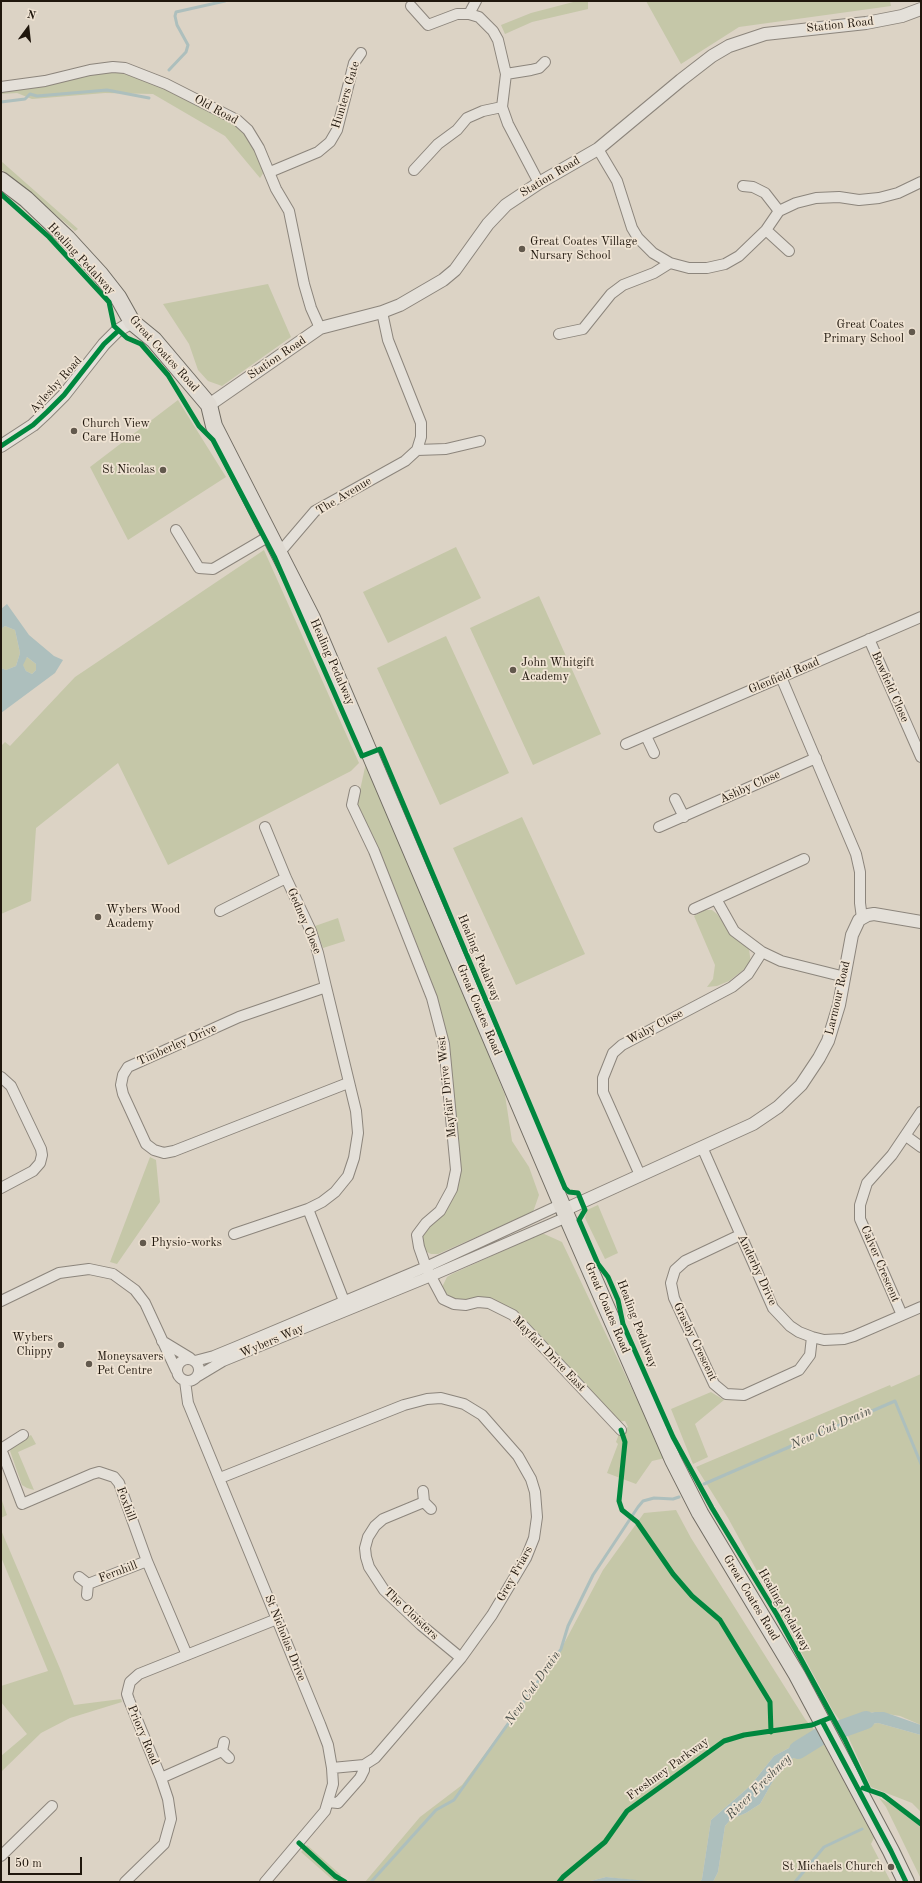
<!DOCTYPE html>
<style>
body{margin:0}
#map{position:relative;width:922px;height:1883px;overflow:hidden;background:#dcd3c5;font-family:"Old Standard TT",serif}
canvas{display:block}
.frame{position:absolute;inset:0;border:2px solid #20170d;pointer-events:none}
.north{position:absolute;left:8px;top:8px;width:40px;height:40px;-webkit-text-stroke:3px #efe3d3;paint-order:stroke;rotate:15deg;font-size:11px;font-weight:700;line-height:16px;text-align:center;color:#20170d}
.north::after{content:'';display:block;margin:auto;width:14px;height:18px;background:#20170d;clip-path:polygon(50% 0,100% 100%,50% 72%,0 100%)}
.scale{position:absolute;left:8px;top:1857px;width:74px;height:18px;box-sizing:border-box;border:2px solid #20170d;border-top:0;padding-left:5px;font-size:12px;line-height:14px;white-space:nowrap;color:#20170d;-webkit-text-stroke:3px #efe3d3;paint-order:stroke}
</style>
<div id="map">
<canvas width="922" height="1883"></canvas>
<div class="frame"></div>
<div class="north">N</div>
<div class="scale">50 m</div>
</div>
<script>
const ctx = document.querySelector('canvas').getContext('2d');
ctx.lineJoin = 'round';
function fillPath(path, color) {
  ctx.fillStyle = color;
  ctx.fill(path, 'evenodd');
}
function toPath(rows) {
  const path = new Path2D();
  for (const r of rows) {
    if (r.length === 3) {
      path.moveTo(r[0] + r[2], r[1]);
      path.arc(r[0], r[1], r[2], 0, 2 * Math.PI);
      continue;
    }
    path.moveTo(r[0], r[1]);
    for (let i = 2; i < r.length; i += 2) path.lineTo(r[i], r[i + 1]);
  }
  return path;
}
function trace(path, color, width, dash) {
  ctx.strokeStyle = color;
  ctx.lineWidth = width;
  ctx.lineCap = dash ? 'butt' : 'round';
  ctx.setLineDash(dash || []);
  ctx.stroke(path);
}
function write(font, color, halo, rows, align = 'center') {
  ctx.font = font + ' "Old Standard TT",serif';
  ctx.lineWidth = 3.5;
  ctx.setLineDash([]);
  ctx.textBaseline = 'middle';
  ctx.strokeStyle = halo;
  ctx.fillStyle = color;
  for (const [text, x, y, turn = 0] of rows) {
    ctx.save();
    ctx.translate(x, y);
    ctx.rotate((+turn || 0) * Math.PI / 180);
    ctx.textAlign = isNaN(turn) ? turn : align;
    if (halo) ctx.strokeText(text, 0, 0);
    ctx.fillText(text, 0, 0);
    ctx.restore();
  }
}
const green = toPath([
 [577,1,588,1,588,9,532,22,505,34,501,25,531,13],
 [646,1,890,1,891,6,739,27,681,64],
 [107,71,134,73,229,119,241,128,265,166,264,172,260,178,225,136,153,94,105,93,32,99,17,93,1,94,1,89],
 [1,161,78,229,75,231,1,169],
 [268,284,291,337,222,386,208,381,198,370,189,344,163,304],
 [178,400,226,477,128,540,90,467],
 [456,547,481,598,388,643,363,592],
 [264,550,359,763,351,771,168,865,118,763,36,828,31,901,1,914,1,746,5,742,10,746,75,677],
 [539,596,601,734,533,765,470,628],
 [5,626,15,630,20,653,16,666,6,670,1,668,1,629],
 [446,636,509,773,440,805,377,668],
 [27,657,36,664,36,670,32,674,26,671,22,664],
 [367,758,505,1095,512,1141,529,1167,539,1195,533,1212,438,1254,431,1254,423,1250,419,1240,426,1229,435,1222,445,1211,455,1189,437,1002,431,980,407,919,357,804],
 [522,817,585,954,516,985,453,848],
 [705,910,712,910,717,914,729,931,749,949,751,964,729,981,717,986,707,987,713,979,715,965,694,916],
 [338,918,345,941,323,948,315,926],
 [150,1157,156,1160,160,1202,117,1264,110,1262],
 [598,1205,618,1253,605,1259,585,1218,587,1210],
 [542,1233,562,1242,665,1458,652,1461,636,1484,607,1473,618,1444,616,1442,620,1431,628,1427,625,1421,616,1422,534,1329,510,1307,489,1300,450,1302,442,1287,447,1277,452,1274],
 [921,1374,921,1725,900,1716,875,1712,849,1717,841,1722,833,1711,779,1611,728,1518,696,1467,890,1385,891,1387],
 [711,1392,724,1400,695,1424,708,1457,693,1464,671,1409],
 [31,1435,36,1444,18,1452,34,1490,27,1488,22,1485,10,1451,13,1445],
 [1,1498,7,1515,1,1518],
 [676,1510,691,1538,805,1719,817,1733,774,1756,750,1786,711,1820,702,1879,700,1882,649,1882,606,1877,587,1882,365,1882,420,1817,462,1785,559,1653,603,1570,644,1513],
 [1,1530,61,1671,74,1705,121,1699,122,1702,70,1718,41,1733,1,1772,1,1756,27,1734,1,1702,1,1686,48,1671,1,1557],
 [878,1723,921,1735,921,1812,912,1803,871,1787,846,1732,862,1725],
 [822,1741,874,1838,871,1844,891,1882,713,1882,718,1872,725,1826,731,1819,746,1813,760,1804,773,1781,792,1759],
 [879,1798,891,1804,921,1827,921,1879,886,1807],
 [307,1845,341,1875,335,1882,301,1852]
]);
const water = toPath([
 [7,604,29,635,54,656,63,660,55,673,1,713,1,668,6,670,16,666,20,653,15,630,5,626,1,629,1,609],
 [27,657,36,664,36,670,32,674,26,671,23,665],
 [875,1712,884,1712,921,1725,921,1735,878,1723,862,1725,846,1732,841,1722,849,1717],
 [817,1733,822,1741,792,1759,773,1781,760,1804,746,1813,731,1819,725,1826,718,1872,713,1882,700,1882,702,1879,711,1820,750,1786,774,1756],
 [606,1877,647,1881,649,1882,587,1882]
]);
const stream = toPath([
 [169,70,186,52,188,45,177,25,175,16,176,12,225,1],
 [1,102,25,99,30,94,37,96,107,90,149,98],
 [704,1484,895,1401,921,1464],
 [371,1882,436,1810,454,1800,561,1649,568,1626,593,1575,638,1507,643,1501,654,1498,673,1499,679,1497],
 [795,1882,824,1847,862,1829]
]);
const river = toPath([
 [798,1750,819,1737,866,1720]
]);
const minor = toPath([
 [411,6,428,25,457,14,469,14,479,17,493,31,498,40,506,74,502,107,508,124,539,183],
 [469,14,476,1],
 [506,74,531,70,539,68,545,62],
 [1,87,45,81,90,70,113,67,125,68,166,84,237,120,248,130,259,148,276,189,289,211,304,284,311,308,320,328],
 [598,149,617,181,632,228,638,238,653,253,670,263,689,268,707,268,725,264,739,256,766,230,779,211,796,203,816,198,839,197,859,200,879,198,898,193,921,182],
 [414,170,438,144,457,130,467,118,483,111,502,107],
 [270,172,318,152,330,142,337,130,354,63,361,53],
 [743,186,753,187,765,193,779,211],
 [766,230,789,251],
 [559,334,583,329,611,294,623,285,654,273,670,263],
 [417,450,446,449,480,441],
 [176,530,199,568,213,569,271,535],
 [280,552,315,511,405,461,417,450,421,437,421,423,388,340,382,312],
 [869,639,921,757],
 [781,677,856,854,860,872,860,903,862,918],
 [646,736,654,753],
 [626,744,921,617],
 [355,791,352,805,374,851,432,998,444,1044,456,1170,452,1189,440,1211,426,1223,417,1235,419,1247,426,1267,443,1299,454,1304,466,1305,478,1302,489,1303,513,1315,621,1430],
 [675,799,684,817],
 [265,827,286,878,311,931,318,953,326,987],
 [659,827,816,758],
 [804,859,716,899,734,931,762,952,781,961,845,977],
 [694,909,716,899],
 [220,911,286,878],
 [1,1077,11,1086,41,1149,42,1155,40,1163,33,1171,1,1188],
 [906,1136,921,1147],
 [702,1147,773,1308,790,1326,799,1332,812,1337,824,1340,844,1339,854,1336,921,1307],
 [640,1175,603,1092,603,1078,613,1053,622,1045,732,987,748,974,762,952],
 [308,1209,346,1306],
 [234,1234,308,1209,322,1202,335,1192,348,1176,354,1158,358,1133,356,1111,326,987,239,1017,128,1067,123,1075,121,1085,123,1094,146,1144,154,1150,164,1153,174,1151,348,1083],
 [740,1235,685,1261,675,1270,671,1283,674,1298,714,1384,726,1394,744,1395,799,1370,810,1355,812,1337],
 [1,1301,59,1273,89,1269,113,1274,135,1290,145,1303,176,1370],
 [902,1315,864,1228,860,1219,860,1205,867,1183,892,1155,921,1112],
 [162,1341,190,1358],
 [188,1370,11],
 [195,1361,214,1356,236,1347,426,1267,562,1204],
 [198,1376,223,1361,431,1276,567,1217],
 [185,1381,188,1403,320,1724,328,1745,332,1768,333,1784,325,1811,265,1882],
 [1,1449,22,1504,92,1474,99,1472,114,1477,119,1483,147,1561,187,1655],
 [1,1449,23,1435],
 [220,1478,404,1405,427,1399,441,1398,464,1404,482,1415,518,1456,531,1479,535,1492,537,1517,534,1538,526,1558,492,1615,461,1658,375,1758,364,1765,332,1768],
 [423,1491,424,1502,431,1509],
 [424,1502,383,1519,375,1526,368,1537,365,1548,366,1557,369,1567,384,1590,421,1625,461,1658],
 [79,1577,88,1584,87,1595],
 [88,1584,147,1561],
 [224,1742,222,1751,229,1758],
 [161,1778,222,1751],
 [328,1802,338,1803,360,1778,364,1770,364,1765],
 [1,1856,52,1806],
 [125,1882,164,1844,171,1819,168,1799,161,1778,129,1700,127,1694,130,1682,139,1674,277,1619]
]);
const tertiary = toPath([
 [209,405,320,328,382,312,400,305,443,280,455,270,488,224,506,205,539,183,598,149,681,80,712,56,729,46,765,34,866,23,902,16,921,9],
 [1,446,33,425,47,412,64,395,104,344,117,331,132,322],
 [564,1210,753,1124,778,1107,801,1085,819,1058,828,1041,839,1005,852,935,859,920,868,915,874,914,921,922]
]);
const primary = toPath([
 [1,180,26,199,67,238,100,274,118,297,132,322,154,340,209,405,214,426,312,618,567,1217,673,1460,700,1513,797,1675,891,1851,906,1882]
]);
const cycleway = toPath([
 [1,194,49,237,109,302,114,326,127,338,141,344,168,375,199,426,213,440,275,558,362,756,380,749,565,1188,569,1192,578,1193,585,1210,579,1220,598,1264,608,1277,618,1300,623,1324,673,1437,712,1508,777,1615,845,1740,869,1790],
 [1,446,33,425,47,412,64,395,104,344,118,331],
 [621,1430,625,1442,619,1501,622,1510,637,1522,673,1574,692,1596,720,1620,770,1702,771,1732],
 [822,1721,891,1851,906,1882],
 [863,1788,883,1795,921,1824],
 [299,1843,335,1876,345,1882],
 [559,1882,563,1877,605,1842,627,1811,724,1741,744,1735,812,1725,832,1717]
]);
const markers = [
 [522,249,4,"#62594d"],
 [912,332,4,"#62594d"],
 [74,431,4,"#62594d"],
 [163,470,4,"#62594d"],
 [513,670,4,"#62594d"],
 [98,917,4,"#62594d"],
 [143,1243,4,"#62594d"],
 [61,1345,4,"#62594d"],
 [89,1364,4,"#62594d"],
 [891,1867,4,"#62594d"]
];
const streetNames = [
 ["Station Road",840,25,-6],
 ["Hunters Gate",346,95,-73],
 ["Old Road",216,110,29],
 ["Station Road",550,177,-31],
 ["Healing Pedalway",81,259,47],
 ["Great Coates Road",164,354,48],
 ["Station Road",277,358,-34],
 ["Aylesby Road",56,385,-48],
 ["The Avenue",344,496,-31],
 ["Healing Pedalway",332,662,66],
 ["Glenfield Road",784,676,-23],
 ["Bowfield Close",890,687,66],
 ["Ashby Close",750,787,-24],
 ["Gedney Close",304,921,67],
 ["Healing Pedalway",479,958,67],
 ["Larmour Road",838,998,-77],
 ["Great Coates Road",479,1010,67],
 ["Waby Close",655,1027,-28],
 ["Timberley Drive",177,1045,-24],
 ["Mayfair Drive West",447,1087,-96],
 ["Calver Crescent",880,1264,67],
 ["Anderby Drive",757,1270,65],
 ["Great Coates Road",607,1308,67],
 ["Healing Pedalway",637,1324,69],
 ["Wybers Way",272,1341,-23],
 ["Grasby Crescent",695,1342,64],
 ["Mayfair Drive East",549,1354,46],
 ["Foxhill",126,1504,69],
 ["Fernhill",118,1572,-21],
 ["Grey Friars",515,1574,-61],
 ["Great Coates Road",751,1598,59],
 ["Healing Pedalway",784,1610,60],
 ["The Cloisters",411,1614,43],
 ["St Nicholas Drive",285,1638,68],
 ["Priory Road",143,1735,67],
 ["Freshney Parkway",668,1769,-36]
];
const poiNames = [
 ["Great Coates Village",530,242],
 ["Nursary School",530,256],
 ["Great Coates",904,325,"right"],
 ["Primary School",904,339,"right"],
 ["Church View",82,424],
 ["Care Home",82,438],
 ["St Nicolas",155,470,"right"],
 ["John Whitgift",521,663],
 ["Academy",521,677],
 ["Wybers Wood",106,910],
 ["Academy",106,924],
 ["Physio-works",151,1243],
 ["Wybers",53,1338,"right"],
 ["Chippy",53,1352,"right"],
 ["Moneysavers",97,1357],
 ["Pet Centre",97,1371],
 ["St Michaels Church",883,1867,"right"]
];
const waterNames = [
 ["New Cut Drain",831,1428,-24],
 ["New Cut Drain",533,1688,-55],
 ["River Freshney",759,1787,-45]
];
fillPath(green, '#c5c7a8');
fillPath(water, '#adbfbd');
trace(stream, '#adbfbd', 3);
trace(river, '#adbfbd', 18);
trace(minor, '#8c857c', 12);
trace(tertiary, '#8c857c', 14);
trace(primary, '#716c63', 18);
trace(minor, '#e4e0d9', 10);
trace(tertiary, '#e4e0d9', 12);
trace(primary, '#dfdad2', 16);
trace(cycleway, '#00873e', 5);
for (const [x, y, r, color] of markers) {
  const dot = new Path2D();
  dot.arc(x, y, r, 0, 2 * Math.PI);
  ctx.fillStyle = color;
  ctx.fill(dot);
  trace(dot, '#efe3d3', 1.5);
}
write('12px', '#20170d', '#efe3d3', streetNames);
write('12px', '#20170d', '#efe3d3', poiNames, 'left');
write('italic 13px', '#4a4f49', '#efe3d3', waterNames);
</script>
